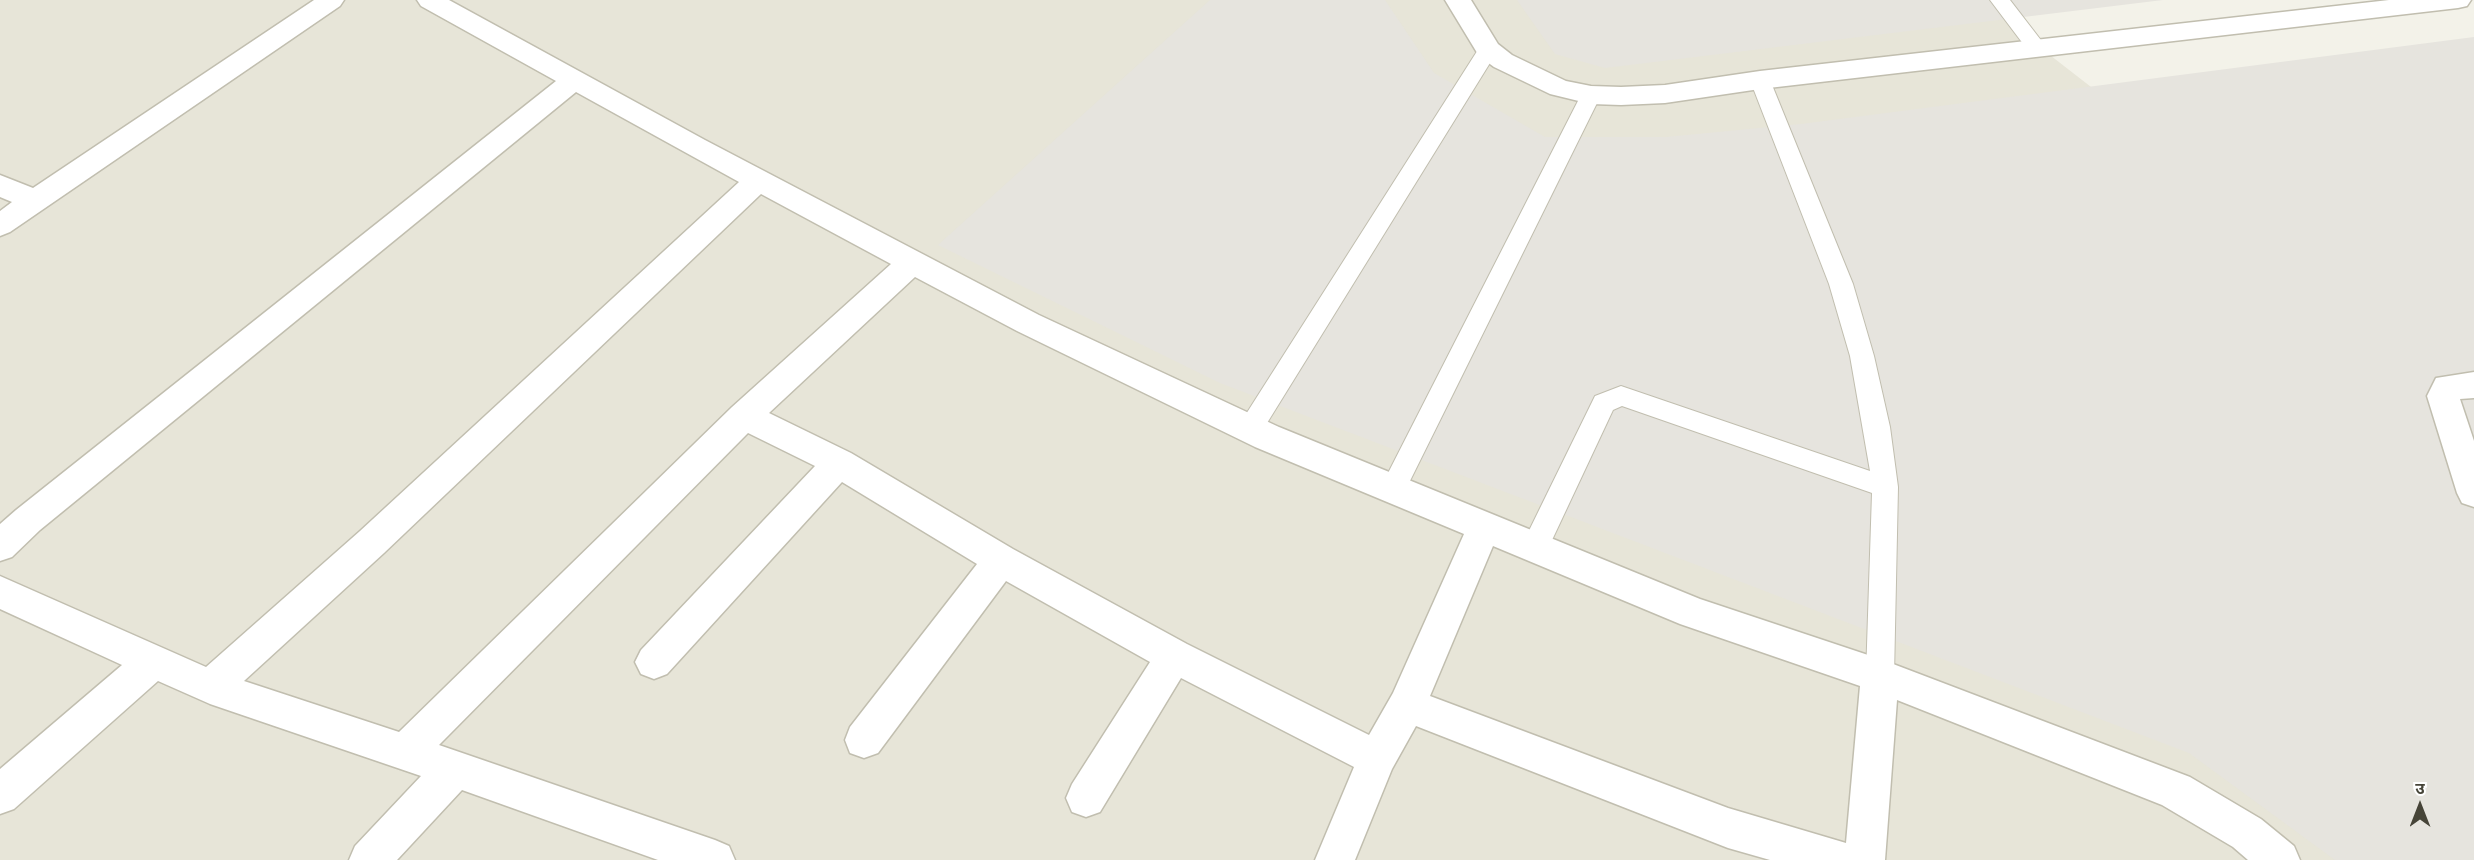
<!DOCTYPE html>
<meta charset="utf-8">
<style>
body{margin:0}
#map{position:relative;width:2474px;height:860px;overflow:hidden;background:#f3f2e9;font-family:"Asap Condensed","Noto Sans Devanagari",sans-serif}
canvas{display:block}
.north{position:absolute;left:2390px;top:776px;width:60px;height:60px;-webkit-text-stroke:4px #fff;paint-order:stroke;rotate:0deg;font-size:16px;font-weight:700;line-height:24px;text-align:center;color:#464438}
.north::after{content:'';display:block;margin:auto;width:21px;height:27px;background:#464438;clip-path:polygon(50% 0,100% 100%,50% 72%,0 100%)}
</style>
<div id="map">
<canvas width="2474" height="860"></canvas>
<div class="north">उ</div>
</div>
<script>
const ctx = document.querySelector('canvas').getContext('2d');
ctx.lineJoin = 'round';
function fillPath(path, color) {
  ctx.fillStyle = color;
  ctx.fill(path, 'evenodd');
}
function toPath(rows) {
  const path = new Path2D();
  for (const r of rows) {
    path.moveTo(r[0], r[1]);
    for (let i = 2; i < r.length; i += 2) path.lineTo(r[i], r[i + 1]);
  }
  return path;
}
function trace(path, color, width, dash) {
  ctx.strokeStyle = color;
  ctx.lineWidth = width;
  ctx.lineCap = dash ? 'butt' : 'round';
  ctx.setLineDash(dash || []);
  ctx.stroke(path);
}
const residential = toPath([
 [0,0,1979,0,2399,326,2474,860,0,860]
]);
const industrial = toPath([
 [1210,0,1385,0,1434,73,1545,137,1666,137,1801,124,2474,37,2474,860,2335,860,2189,753,1220,383,938,245],
 [1517,0,2163,0,1605,68,1555,54]
]);
const service = toPath([
 [1990,0,2010,0,2047,48,2044,53,2030,53,1990,0],
 [1488,44,1495,45,1498,50,1259,436,1250,439,1241,436,1237,429,1241,422,1481,45,1488,44],
 [1760,73,1767,75,1770,80,1853,284,1874,356,1890,427,1898,487,1894,676,1890,685,1880,689,1870,685,1866,676,1872,493,1622,406,1613,410,1545,555,1535,559,1525,555,1521,547,1595,396,1621,386,1870,471,1850,356,1829,284,1750,80,1753,75,1760,73],
 [1591,88,1598,90,1601,95,1402,497,1393,500,1384,497,1380,489,1384,481,1581,95,1584,90,1591,88]
]);
const minor = toPath([
 [314,0,344,0,340,6,10,232,0,236,0,211,12,202,0,197,0,175,33,188,314,0],
 [417,0,449,0,705,140,1039,315,1279,427,1700,599,1880,659,2190,777,2261,819,2294,846,2300,860,2248,860,2233,847,2162,805,1897,700,1885,860,1770,860,1728,848,1416,726,1392,769,1355,860,1315,860,1354,767,1181,678,1100,812,1086,817,1072,812,1066,798,1072,784,1150,662,1006,581,878,753,864,758,850,753,845,740,850,727,977,564,842,482,667,674,654,679,641,674,635,662,641,650,815,466,748,433,439,745,715,840,729,846,735,860,658,860,462,790,397,860,349,860,355,846,421,776,210,704,158,681,14,809,0,814,0,769,122,665,0,609,0,576,206,667,360,531,739,182,576,92,40,530,12,557,0,561,0,524,16,510,556,81,421,6,417,0],
 [761,194,891,264,732,407,399,732,244,681,384,553,761,194],
 [915,277,1017,331,1255,447,1464,534,1393,693,1369,735,1187,644,1013,549,851,453,769,413,915,277],
 [1493,546,1680,624,1860,686,1846,843,1728,808,1430,696,1493,546],
 [1445,0,1471,0,1498,44,1512,55,1566,81,1591,86,1621,87,1665,85,1760,71,2389,0,2471,0,2467,6,2458,8,1760,89,1665,103,1621,105,1591,104,1550,94,1494,67,1479,56,1445,0],
 [2474,372,2474,398,2460,399,2474,441,2474,507,2462,503,2457,493,2427,396,2436,378,2474,372]
]);
fillPath(residential, '#e7e5d8');
fillPath(industrial, '#e6e4de');
trace(service, '#c1beaf', 2);
trace(minor, '#c1beaf', 3);
fillPath(service, '#fff');
fillPath(minor, '#fff');
</script>
